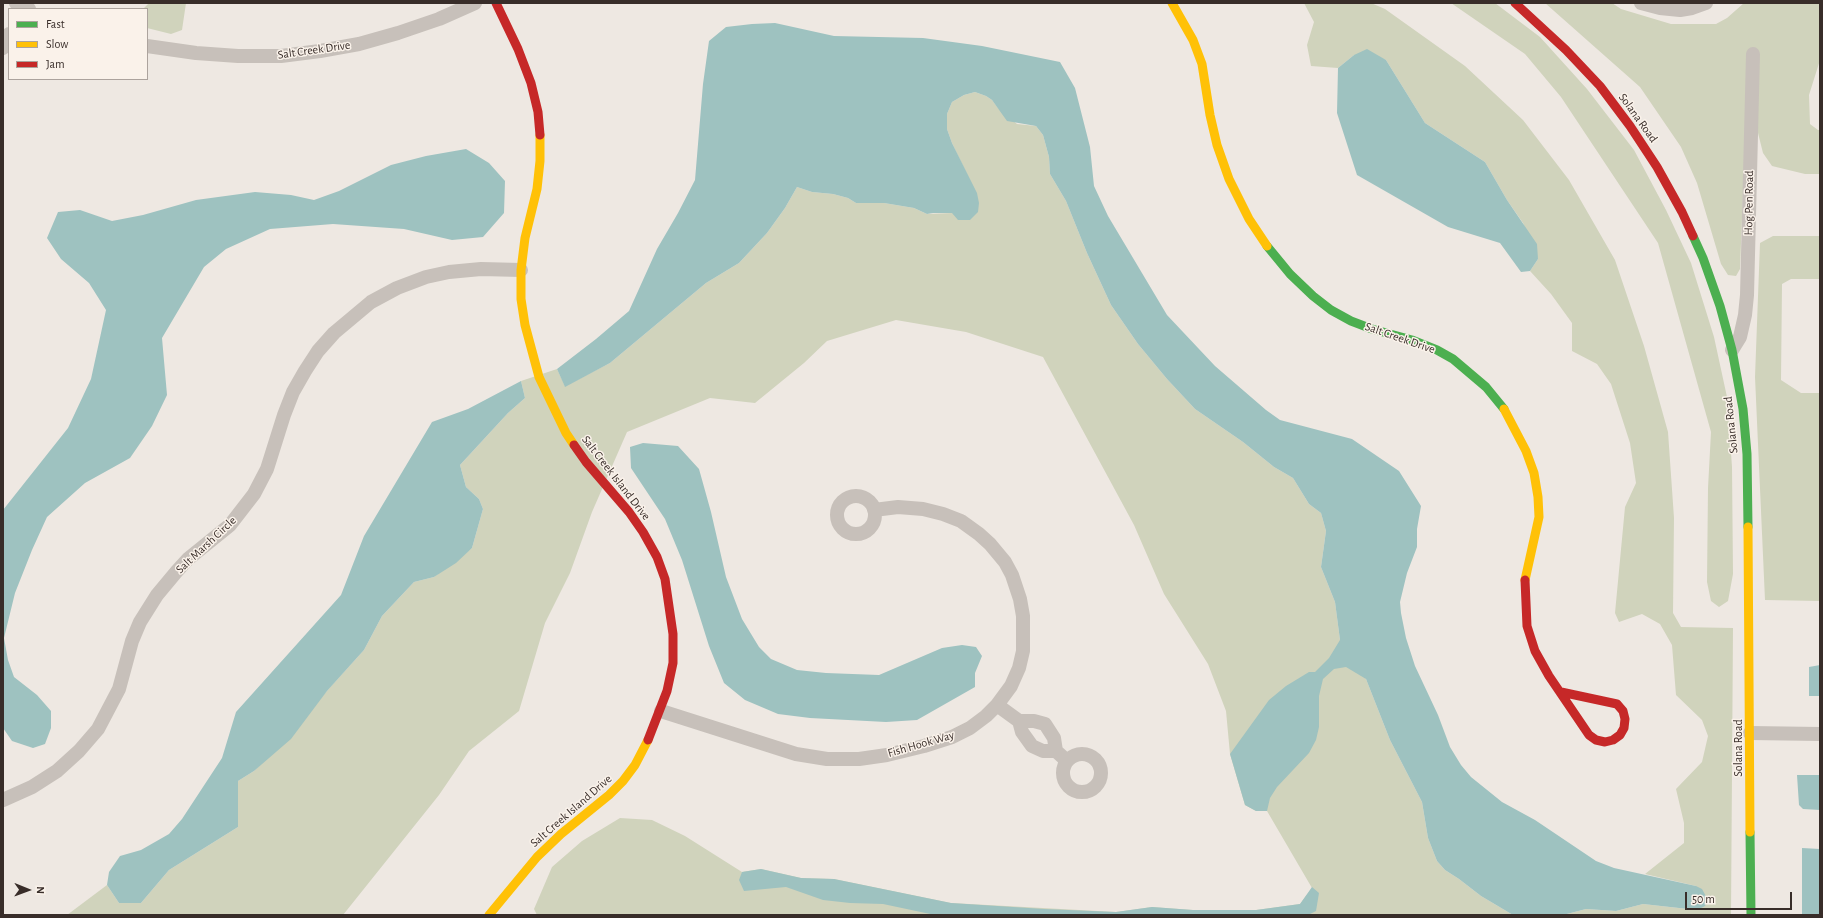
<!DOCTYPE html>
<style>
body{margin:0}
#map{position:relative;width:1823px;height:918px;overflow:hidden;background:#eee8e2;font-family:"Alegreya Sans",sans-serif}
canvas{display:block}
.frame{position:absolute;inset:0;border:4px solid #382d29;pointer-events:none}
.legend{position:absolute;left:8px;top:8px;width:140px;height:72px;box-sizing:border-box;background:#faf2ea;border:1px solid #aca39d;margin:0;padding:5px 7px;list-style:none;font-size:12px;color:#382d29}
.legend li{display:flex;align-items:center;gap:8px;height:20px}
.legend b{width:20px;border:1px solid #aca39d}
.north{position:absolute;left:8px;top:870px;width:40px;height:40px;-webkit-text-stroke:3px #faf2ea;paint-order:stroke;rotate:91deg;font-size:11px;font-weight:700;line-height:16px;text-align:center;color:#382d29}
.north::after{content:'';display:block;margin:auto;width:14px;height:18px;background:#382d29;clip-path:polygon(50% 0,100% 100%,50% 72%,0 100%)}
.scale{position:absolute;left:1685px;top:892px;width:107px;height:18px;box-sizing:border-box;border:2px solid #382d29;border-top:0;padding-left:5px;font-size:12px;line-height:14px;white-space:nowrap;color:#382d29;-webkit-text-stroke:3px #faf2ea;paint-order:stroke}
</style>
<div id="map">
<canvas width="1823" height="918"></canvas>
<div class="frame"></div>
<ul class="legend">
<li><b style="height:5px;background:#4caf50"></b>Fast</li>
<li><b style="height:5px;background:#ffc107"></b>Slow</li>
<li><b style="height:5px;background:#c62828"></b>Jam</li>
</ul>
<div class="north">N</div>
<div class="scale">50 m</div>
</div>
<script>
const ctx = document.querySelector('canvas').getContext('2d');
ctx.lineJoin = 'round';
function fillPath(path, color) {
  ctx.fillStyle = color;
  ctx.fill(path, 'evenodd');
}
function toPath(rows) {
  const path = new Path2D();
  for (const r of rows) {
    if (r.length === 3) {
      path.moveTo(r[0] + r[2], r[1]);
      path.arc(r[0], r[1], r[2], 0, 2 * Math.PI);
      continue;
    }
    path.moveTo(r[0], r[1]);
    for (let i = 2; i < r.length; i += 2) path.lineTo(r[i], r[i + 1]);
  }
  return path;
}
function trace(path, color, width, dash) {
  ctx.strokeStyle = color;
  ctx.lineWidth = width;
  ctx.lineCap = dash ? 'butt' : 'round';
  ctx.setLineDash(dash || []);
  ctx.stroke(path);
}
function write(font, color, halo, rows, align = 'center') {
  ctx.font = font + ' "Alegreya Sans",sans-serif';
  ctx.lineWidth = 3;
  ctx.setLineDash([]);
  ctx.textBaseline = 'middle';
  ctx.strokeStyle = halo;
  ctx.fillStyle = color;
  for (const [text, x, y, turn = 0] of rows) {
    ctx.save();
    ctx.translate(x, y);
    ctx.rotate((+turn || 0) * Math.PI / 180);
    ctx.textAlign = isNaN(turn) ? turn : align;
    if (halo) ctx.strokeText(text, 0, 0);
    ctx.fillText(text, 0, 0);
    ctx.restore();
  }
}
const green = toPath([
 [149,3,186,3,182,30,171,34,147,28,147,9,143,9],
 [1304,3,1371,3,1385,9,1465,66,1523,120,1569,180,1615,260,1644,346,1668,432,1674,518,1673,613,1681,627,1733,628,1731,915,1563,915,1586,909,1616,911,1643,904,1697,910,1696,886,1645,874,1684,843,1684,823,1676,789,1702,762,1708,736,1702,720,1676,695,1672,645,1660,624,1642,614,1619,622,1615,613,1625,507,1636,483,1630,443,1611,384,1597,364,1572,351,1572,323,1551,294,1530,271,1538,259,1523,223,1507,200,1485,162,1425,123,1386,60,1354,55,1338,68,1311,66,1307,45,1314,22],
 [1451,3,1495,3,1540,37,1587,89,1634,150,1666,210,1691,263,1714,337,1727,397,1732,467,1733,574,1728,601,1719,607,1711,601,1707,582,1708,488,1711,432,1658,243,1561,97,1525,54],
 [1545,3,1612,3,1621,9,1671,24,1716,24,1727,18,1744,3,1820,3,1820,60,1809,95,1810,124,1818,130,1820,130,1820,174,1805,174,1772,166,1763,153,1758,133,1743,191,1740,269,1736,276,1728,275,1721,264,1697,183,1681,147,1640,87],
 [975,92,986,96,992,100,998,108,1017,124,1036,126,1043,135,1049,157,1050,174,1066,201,1087,253,1111,305,1138,344,1167,379,1195,409,1243,442,1274,467,1293,478,1309,504,1321,513,1326,531,1321,567,1335,602,1340,640,1366,679,1390,740,1422,802,1428,838,1437,861,1445,870,1459,879,1481,896,1513,915,537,915,534,909,552,867,582,841,620,818,652,820,685,836,742,872,761,869,801,878,834,879,951,903,1116,912,1152,907,1193,910,1256,910,1300,904,1312,888,1267,811,1256,811,1245,805,1230,754,1226,711,1208,664,1164,594,1134,525,1043,357,966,332,896,320,827,341,804,363,755,403,710,398,627,432,592,512,570,573,545,623,519,711,469,751,439,795,343,915,67,915,107,885,119,903,141,903,169,870,238,827,238,781,254,771,364,650,382,616,414,582,434,577,472,548,483,509,479,499,466,487,460,465,508,413,525,398,521,381,557,369,565,386,610,363,706,283,739,263,767,233,785,208,797,187,812,192,833,194,848,198,856,203,884,203,914,208,927,214,952,213,976,193,952,143,947,129,947,114,952,102,964,95],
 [1773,236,1820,236,1820,279,1791,279,1782,284,1781,380,1801,393,1820,393,1820,601,1765,600,1755,377,1760,243]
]);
const water = toPath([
 [775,23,834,36,923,38,982,46,1060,62,1075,88,1090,147,1094,186,1108,216,1167,315,1215,366,1266,410,1280,420,1352,439,1399,471,1421,506,1417,529,1417,547,1407,573,1400,602,1401,613,1406,638,1415,666,1438,715,1450,747,1461,765,1471,777,1502,802,1535,820,1596,861,1614,868,1696,886,1702,889,1708,900,1705,906,1697,910,1643,904,1616,911,1586,909,1563,915,1513,915,1481,896,1459,879,1445,870,1437,861,1428,838,1422,802,1390,740,1366,679,1346,667,1334,669,1323,679,1319,696,1319,727,1316,740,1309,753,1277,787,1270,798,1267,811,1256,811,1245,805,1230,754,1269,700,1286,686,1309,672,1315,672,1329,658,1340,640,1335,602,1321,567,1326,531,1321,513,1309,504,1293,478,1274,467,1243,442,1195,409,1167,379,1138,344,1111,305,1087,253,1066,201,1050,174,1049,157,1043,135,1036,126,1007,121,992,100,986,96,975,92,964,95,952,102,947,114,947,129,952,143,977,193,979,203,978,212,970,220,958,220,952,213,933,213,927,214,914,208,884,203,856,203,848,198,833,194,812,192,797,187,785,208,767,233,739,263,706,283,610,363,565,387,557,369,596,339,629,311,657,249,678,213,695,180,703,84,709,41,726,27,752,24],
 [1367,49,1386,60,1425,123,1485,162,1507,200,1537,244,1538,259,1530,271,1521,272,1500,243,1448,227,1357,175,1337,113,1338,68,1354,55],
 [466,149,489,163,505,181,504,213,483,237,452,240,404,229,333,224,270,229,226,249,204,267,162,338,167,395,152,426,130,458,85,483,47,517,32,550,15,593,4,638,8,660,14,677,37,695,51,711,51,728,45,744,33,748,12,741,3,728,3,510,68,428,91,379,106,310,89,283,61,259,47,238,58,212,80,210,112,221,143,215,196,200,255,192,291,195,314,200,339,191,391,165,426,156],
 [521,381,525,398,508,413,460,465,466,487,479,499,483,509,472,548,456,563,434,577,414,582,382,616,364,650,327,691,291,739,254,771,238,781,238,827,169,870,141,903,119,903,107,885,109,872,120,856,141,850,169,834,182,819,222,758,236,712,341,595,364,536,432,422,468,409],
 [643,443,678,446,699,469,711,512,726,577,742,619,759,647,771,659,797,670,826,673,879,675,942,648,962,645,976,647,982,656,975,673,975,687,917,720,886,722,810,718,778,714,745,700,724,683,709,646,682,560,665,519,631,468,630,447],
 [1820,665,1820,696,1809,696,1809,667],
 [1797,775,1820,775,1820,810,1803,809,1799,805],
 [1802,848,1820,849,1820,915,1802,915],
 [761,869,801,878,834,879,951,903,1044,909,1116,912,1152,907,1193,910,1256,910,1300,904,1312,887,1319,893,1316,911,1308,915,935,915,883,904,850,903,823,900,786,887,744,891,739,880,742,872]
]);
const street = toPath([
 [16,3,29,9],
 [1641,3,1660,8,1680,10,1692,8,1706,3],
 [147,46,196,53,238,56,281,56,320,51,359,44,398,33,439,19,475,3],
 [3,48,9,34],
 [1732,350,1740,337,1745,315,1747,295,1753,54],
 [856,515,19],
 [997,705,1019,721],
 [661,711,796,754,827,759,859,759,887,755,924,746,952,737,970,728,986,716,997,705,1011,686,1019,668,1023,651,1023,616,1020,599,1012,575,1005,562,990,544,979,534,961,521,943,514,923,509,898,507,874,510],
 [1019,721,1022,732,1032,746,1043,751,1056,751,1067,761],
 [1019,721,1034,721,1045,724,1054,738,1056,751],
 [1750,733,1820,734],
 [1082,773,19],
 [3,800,32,787,57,771,79,751,98,729,119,689,132,641,140,622,157,595,177,571,188,559,230,525,254,494,267,469,284,415,293,392,305,371,318,351,334,333,371,302,397,288,426,277,449,272,481,269,521,270]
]);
const fast = toPath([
 [1693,236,1703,258,1720,306,1732,350,1743,409,1747,454,1748,527],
 [1267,246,1290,274,1313,296,1331,310,1351,321,1372,329,1412,340,1437,350,1453,359,1486,387,1504,409],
 [1750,832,1751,915]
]);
const slow = toPath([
 [1172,3,1193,40,1202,64,1210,115,1217,145,1229,179,1249,219,1267,246],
 [540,135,540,161,537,189,525,238,521,270,521,299,525,325,539,377,566,433,574,445],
 [1504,409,1526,451,1534,473,1538,497,1539,517,1525,580],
 [1748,527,1750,832],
 [489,915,537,857,561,834,609,795,623,781,635,765,648,740]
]);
const jam = toPath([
 [496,3,518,49,531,83,538,112,540,135],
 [1515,3,1566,50,1600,86,1630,126,1657,167,1682,212,1693,236],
 [574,445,586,462,629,512,643,532,657,557,665,579,673,634,673,663,667,691,648,740],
 [1525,580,1527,626,1535,651,1549,676,1589,735,1596,740,1605,742,1613,740,1620,735,1624,728,1625,719,1623,711,1617,704,1561,692]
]);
const streetNames = [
 ["Salt Creek Drive",314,50,-8],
 ["Solana Road",1638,118,54],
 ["Hog Pen Road",1749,203,-89],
 ["Salt Creek Drive",1400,338,19],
 ["Solana Road",1731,425,-96],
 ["Salt Creek Island Drive",616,478,52],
 ["Salt Marsh Circle",206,545,-43],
 ["Fish Hook Way",921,744,-16],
 ["Solana Road",1738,748,-90],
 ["Salt Creek Island Drive",571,811,-41]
];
fillPath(green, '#d0d3bc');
fillPath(water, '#9ec2c0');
trace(street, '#c7c0ba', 14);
trace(fast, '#4caf50', 9);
trace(slow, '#ffc107', 9);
trace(jam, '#c62828', 9);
write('12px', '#382d29', '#faf2ea', streetNames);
</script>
